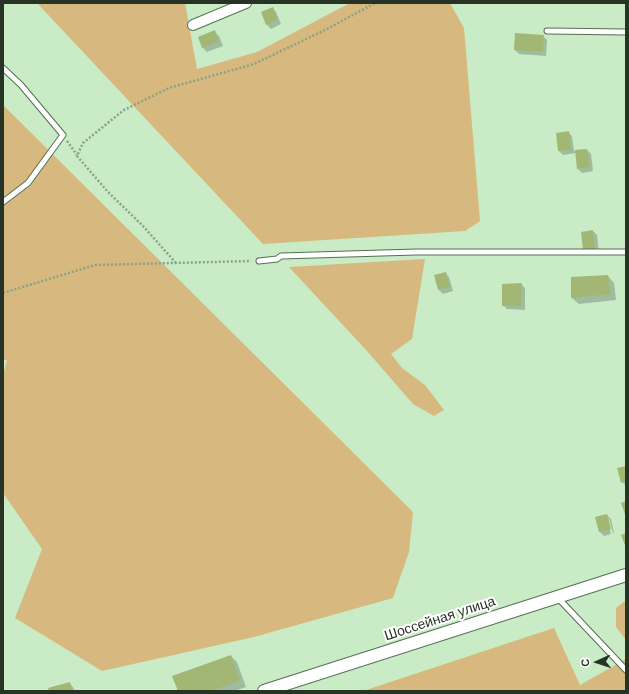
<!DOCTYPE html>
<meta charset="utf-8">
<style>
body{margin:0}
#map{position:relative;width:629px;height:694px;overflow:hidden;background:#c9ebc6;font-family:Arial,sans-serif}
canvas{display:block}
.frame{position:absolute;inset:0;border:4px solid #273325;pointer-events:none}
.north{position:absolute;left:577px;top:642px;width:40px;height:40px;-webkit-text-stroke:3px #fff;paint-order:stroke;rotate:267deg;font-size:11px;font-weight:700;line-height:16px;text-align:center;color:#273325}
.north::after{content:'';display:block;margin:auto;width:14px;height:18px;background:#273325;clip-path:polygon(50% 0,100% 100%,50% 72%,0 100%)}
</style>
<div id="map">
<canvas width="629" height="694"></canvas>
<div class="frame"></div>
<div class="north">С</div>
</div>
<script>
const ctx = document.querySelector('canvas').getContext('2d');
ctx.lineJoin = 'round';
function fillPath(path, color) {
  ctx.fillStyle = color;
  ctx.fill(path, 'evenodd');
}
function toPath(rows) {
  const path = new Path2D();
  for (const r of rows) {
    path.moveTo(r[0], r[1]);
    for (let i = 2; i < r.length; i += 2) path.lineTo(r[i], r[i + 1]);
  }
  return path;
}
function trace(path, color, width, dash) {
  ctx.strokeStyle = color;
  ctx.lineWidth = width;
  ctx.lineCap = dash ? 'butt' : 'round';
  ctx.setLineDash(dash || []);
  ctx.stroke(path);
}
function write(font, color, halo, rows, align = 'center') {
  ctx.font = font + ' Arial,sans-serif';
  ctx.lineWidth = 4;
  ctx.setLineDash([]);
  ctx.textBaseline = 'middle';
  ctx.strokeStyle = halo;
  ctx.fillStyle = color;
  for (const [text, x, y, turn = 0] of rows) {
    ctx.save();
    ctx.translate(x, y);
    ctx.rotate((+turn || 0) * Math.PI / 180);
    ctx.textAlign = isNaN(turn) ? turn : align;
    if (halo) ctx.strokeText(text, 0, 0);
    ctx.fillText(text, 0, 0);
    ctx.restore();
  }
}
const green = toPath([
 [37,3,185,3,197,69,257,52,350,3,450,3,464,28,480,221,465,231,263,244],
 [3,105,413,512,409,552,393,598,254,637,102,671,15,618,42,549,3,493,3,376,7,360,3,360],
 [425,259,412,339,391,354,402,368,425,385,444,410,434,416,413,404,367,351,289,267],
 [626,600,626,640,616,627,616,608],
 [554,628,580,685,626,659,626,691,363,691]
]);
const shadow = toPath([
 [272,8,276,12,281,24,271,29,267,25,262,12],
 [215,32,219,36,223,46,207,52,203,48,199,37],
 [543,36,547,40,546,56,519,54,515,50],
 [568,132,572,136,574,151,587,150,591,154,593,171,582,173,578,169,576,153,563,155,559,151],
 [593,231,597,235,599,253,588,254],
 [445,273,449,277,453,291,443,294,439,290],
 [608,276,614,283,616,300,579,304,572,298],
 [521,284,525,288,525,310,507,309,503,305],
 [626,467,626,486,622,482],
 [607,515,611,519,614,533,613,533,609,519,607,519,611,534,604,536,600,532],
 [231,656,237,662,246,687,234,691,179,691],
 [69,683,73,687,75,691,50,691]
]);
const building = toPath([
 [273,7,278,20,266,25,261,12],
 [215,30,219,42,202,48,198,37],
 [515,33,544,35,543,52,514,50],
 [569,131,571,150,558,151,556,133],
 [587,149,590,167,577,169,575,150],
 [593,230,595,249,583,250,581,232],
 [446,272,450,287,438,290,434,275],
 [608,275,611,294,571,298,571,277],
 [522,283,521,306,502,306,502,284],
 [626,466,626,481,621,483,617,468],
 [626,501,626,517,621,503],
 [607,514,611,529,599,532,595,517],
 [626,533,626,548,621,535],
 [231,655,240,681,211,691,178,691,172,676],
 [70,682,72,691,49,691,48,688]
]);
const path = toPath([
 [67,141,77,155],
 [176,263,143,226,108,192,77,156,83,143,124,110,169,88,254,64,327,29,375,3],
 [3,293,95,265,251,261]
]);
const service = toPath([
 [547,31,626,32],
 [3,68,21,85,63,135,28,183,3,202],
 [259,261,277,259,281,256,416,252,626,252],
 [558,598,626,670]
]);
const minor = toPath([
 [193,25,246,3]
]);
const tertiary = toPath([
 [264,691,626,575]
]);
const streetNames = [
 ["Шоссейная улица",440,619,-18]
];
fillPath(green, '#d7b97f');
fillPath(shadow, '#0003');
fillPath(building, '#a2b773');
trace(service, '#537151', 7);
trace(minor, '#537151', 12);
trace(tertiary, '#537151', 14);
trace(path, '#89a286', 2.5, [2, 2]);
trace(service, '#fff', 5);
trace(minor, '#fff', 10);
trace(tertiary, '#fff', 12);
write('14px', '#273325', '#fff', streetNames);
</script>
